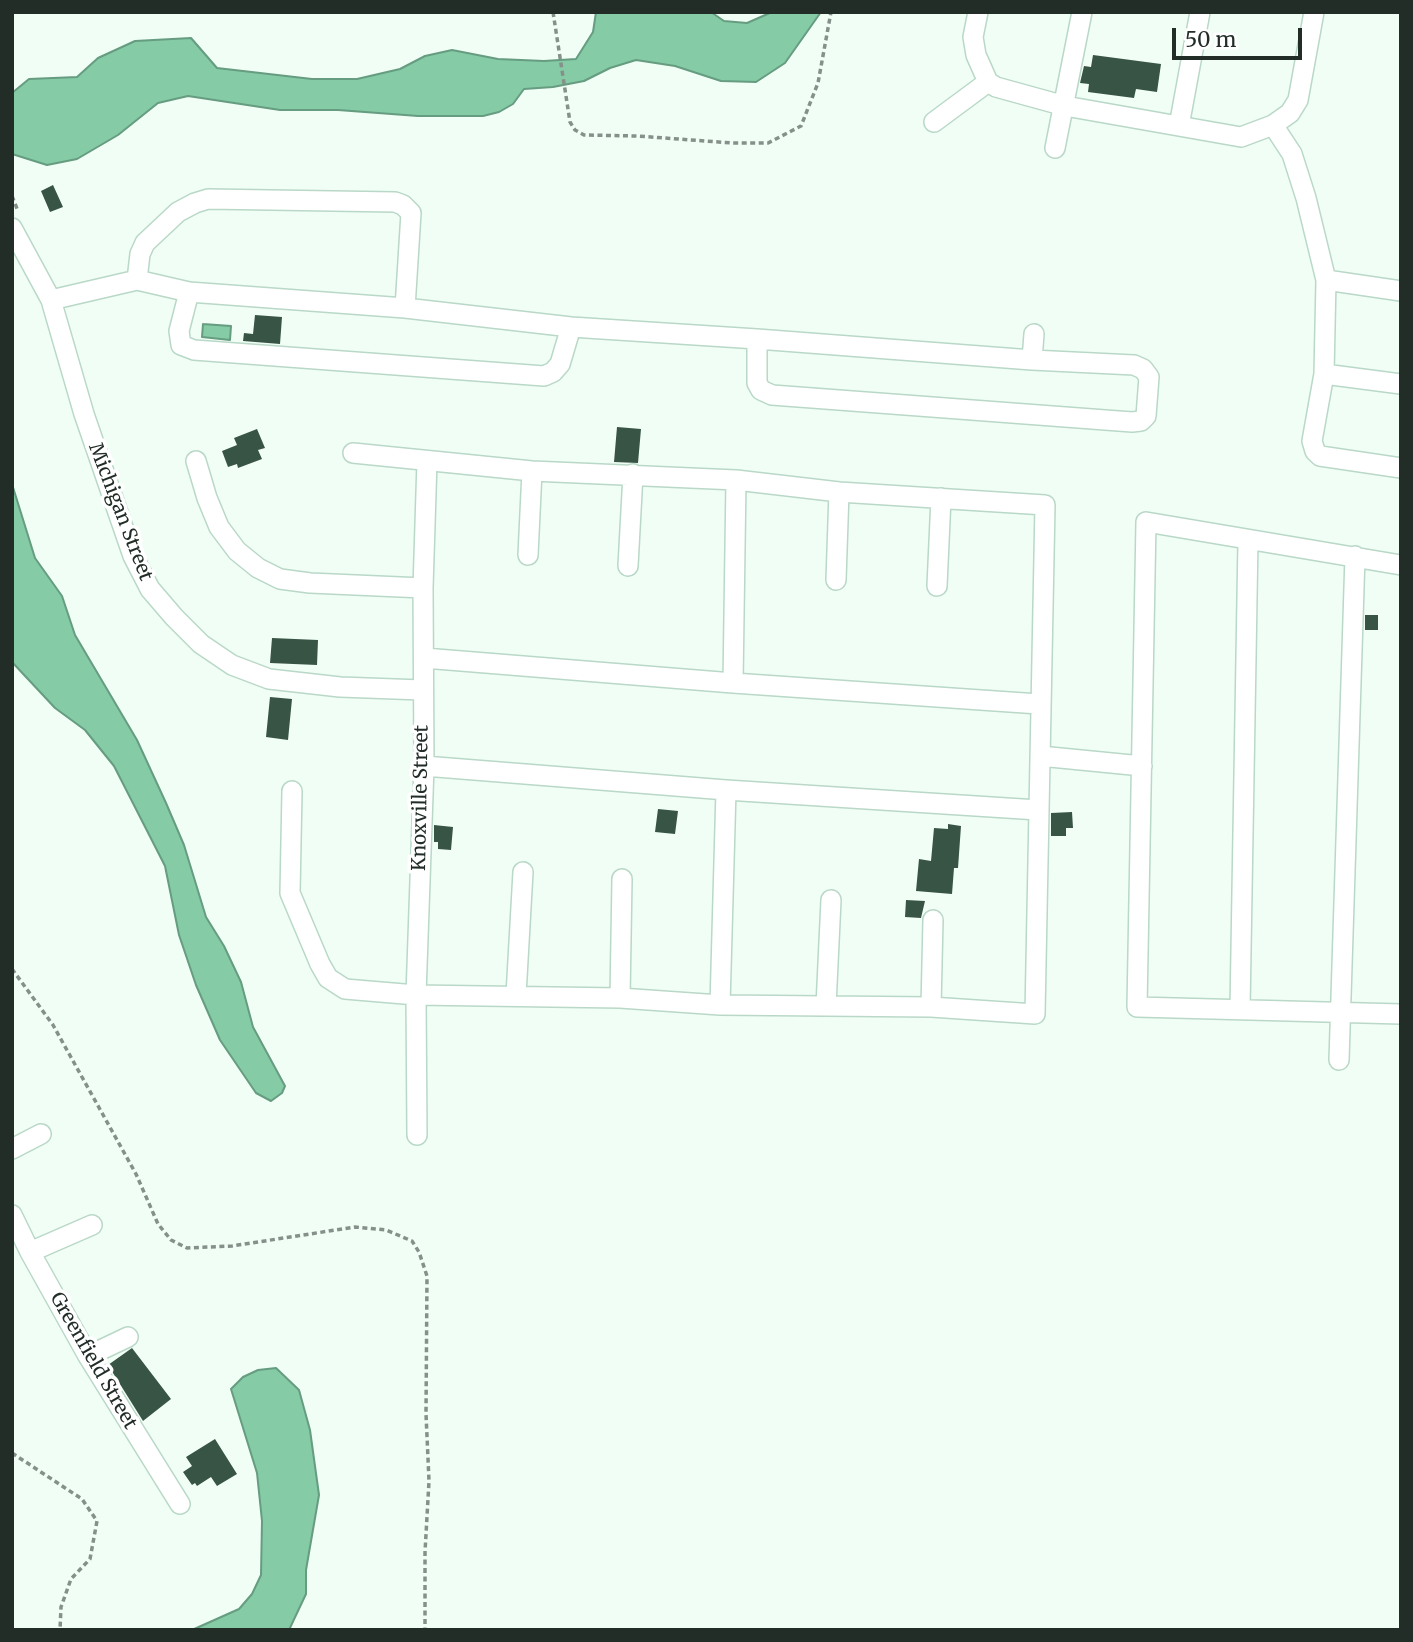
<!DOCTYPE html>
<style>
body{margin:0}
#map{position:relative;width:1413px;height:1642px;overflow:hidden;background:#f1fef6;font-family:Merriweather,serif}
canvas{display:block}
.frame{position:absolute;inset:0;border:14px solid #212d26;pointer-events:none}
.scale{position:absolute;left:1172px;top:28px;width:130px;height:32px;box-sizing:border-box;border:4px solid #212d26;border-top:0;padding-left:9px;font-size:21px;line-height:24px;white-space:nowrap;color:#212d26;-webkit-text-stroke:5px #fff;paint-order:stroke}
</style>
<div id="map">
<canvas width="1413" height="1642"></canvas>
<div class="frame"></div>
<div class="scale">50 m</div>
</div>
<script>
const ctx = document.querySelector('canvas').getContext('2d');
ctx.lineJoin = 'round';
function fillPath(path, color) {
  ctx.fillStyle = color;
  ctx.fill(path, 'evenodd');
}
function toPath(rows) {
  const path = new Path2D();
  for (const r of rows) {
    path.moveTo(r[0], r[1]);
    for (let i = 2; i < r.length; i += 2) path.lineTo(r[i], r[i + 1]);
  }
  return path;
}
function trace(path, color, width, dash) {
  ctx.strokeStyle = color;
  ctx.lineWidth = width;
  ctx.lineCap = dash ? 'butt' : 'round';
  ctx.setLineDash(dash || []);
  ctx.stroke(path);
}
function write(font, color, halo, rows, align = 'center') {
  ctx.font = font + ' Merriweather,serif';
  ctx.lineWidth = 7;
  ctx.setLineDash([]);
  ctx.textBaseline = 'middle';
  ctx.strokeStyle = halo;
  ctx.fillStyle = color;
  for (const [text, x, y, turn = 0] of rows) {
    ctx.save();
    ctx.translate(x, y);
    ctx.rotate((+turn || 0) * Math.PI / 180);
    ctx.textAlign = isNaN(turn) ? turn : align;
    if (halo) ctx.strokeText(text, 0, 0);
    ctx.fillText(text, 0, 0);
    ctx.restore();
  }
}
const water = toPath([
 [596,12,711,12,724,21,747,23,772,12,821,12,785,63,756,82,721,81,675,66,636,60,610,68,584,81,553,87,524,89,513,104,499,112,483,116,418,116,338,110,280,110,188,96,158,103,118,135,77,159,47,165,12,154,12,93,29,79,77,77,98,58,135,41,191,38,217,68,312,79,357,79,400,69,425,56,452,50,498,59,544,61,576,59,593,32,596,12],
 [203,324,231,326,230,340,202,337,203,324],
 [12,484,35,558,62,596,75,635,137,740,166,803,184,845,206,917,224,946,241,982,253,1027,285,1086,282,1093,271,1101,256,1093,220,1040,196,985,179,935,165,866,114,766,85,730,55,708,12,662,12,484],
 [276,1368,299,1390,310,1430,319,1495,306,1570,306,1594,289,1630,192,1630,239,1609,252,1594,261,1575,262,1521,257,1473,231,1389,243,1377,258,1370,276,1368]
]);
const building = toPath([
 [1093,55,1161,64,1157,92,1136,89,1134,98,1088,92,1089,84,1080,83,1084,66,1091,67],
 [53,185,63,207,50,212,41,191],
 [255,315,282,317,280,344,243,341,244,333,253,334],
 [617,427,641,429,638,463,614,462],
 [257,429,265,448,258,450,262,459,238,468,237,464,228,467,222,451,237,445,234,438],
 [1365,615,1378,615,1378,630,1365,630],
 [272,638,318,640,317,665,270,663],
 [270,697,292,699,288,740,266,737],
 [658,809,678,811,675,834,655,832],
 [1072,812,1073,828,1066,828,1066,836,1051,836,1051,813],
 [948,824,961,826,958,868,954,868,952,894,916,891,919,859,931,861,934,828,948,829],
 [434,825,453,827,451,850,438,849,438,842,434,842],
 [906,900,925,901,921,918,905,917],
 [132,1348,171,1399,143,1421,108,1365],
 [215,1439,237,1474,217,1486,211,1477,197,1486,195,1483,192,1485,183,1472,192,1466,186,1457]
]);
const path = toPath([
 [553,12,570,122,575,130,584,135,637,136,732,143,768,143,801,126,818,83,831,12],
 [12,196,18,211],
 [12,969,53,1025,136,1174,158,1224,171,1240,187,1248,232,1246,355,1227,386,1230,412,1241,419,1252,427,1276,426,1414,429,1481,425,1552,425,1630],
 [12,1453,82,1499,97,1521,90,1559,71,1579,61,1607,60,1630]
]);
const street = toPath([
 [978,12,973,37,976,55,988,82,996,87,1065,106,1241,137,1273,125,1290,113,1298,100,1314,12],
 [934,122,988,82],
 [1273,125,1292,154,1306,198,1326,280,1324,374,1312,441,1315,451,1320,456,1401,468],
 [1179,126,1200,12],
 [1055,148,1082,12],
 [12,228,51,300,84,414,133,556,150,589,174,617,201,644,232,665,269,679,340,687,422,690],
 [137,280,140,254,145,243,178,212,195,203,208,199,395,202,403,205,411,213,405,308],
 [1326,280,1401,291],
 [189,292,179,331,181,345,194,350,544,376,553,372,560,364,571,327],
 [51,300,137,280,189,292,405,308,571,327,757,339,1032,360,1134,365,1143,369,1149,377,1146,416,1141,421,1132,422,772,395,761,390,757,383,757,339],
 [1032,360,1034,334],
 [1324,374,1401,384],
 [196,461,207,498,219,527,237,551,258,568,280,579,310,583,423,588],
 [528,555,532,471],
 [1401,565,1146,522,1137,1007,1401,1014],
 [628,566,633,474],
 [836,580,839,492],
 [937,586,941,498],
 [424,658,733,683,1039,704],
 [733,683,736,480],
 [1040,756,1142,766],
 [424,766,726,790,1038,810],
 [292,791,290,893,320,964,328,978,345,989,416,995,620,998,720,1005,931,1007,1035,1014,1045,505,839,492,736,480,532,471,353,453],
 [516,995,523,872],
 [620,998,622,879],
 [720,1005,726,790],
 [826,1006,831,900],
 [931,1007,933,920],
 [1240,1009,1248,540],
 [1339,1060,1355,556],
 [417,1135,416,995,424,766,423,588,427,461],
 [12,1149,41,1134],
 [12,1215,30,1252,88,1356,180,1504],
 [30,1252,92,1225],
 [88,1356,128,1337]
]);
const streetNames = [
 ["Michigan Street",120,512,69],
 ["Knoxville Street",421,798,-89],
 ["Greenfield Street",93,1361,60]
];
fillPath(water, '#84cba6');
trace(water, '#669c80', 2);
fillPath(building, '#385445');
trace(street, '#b9d8c7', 22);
trace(path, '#849089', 3.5, [5, 3.5]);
trace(street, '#fff', 19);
write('19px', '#212d26', '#fff', streetNames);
</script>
